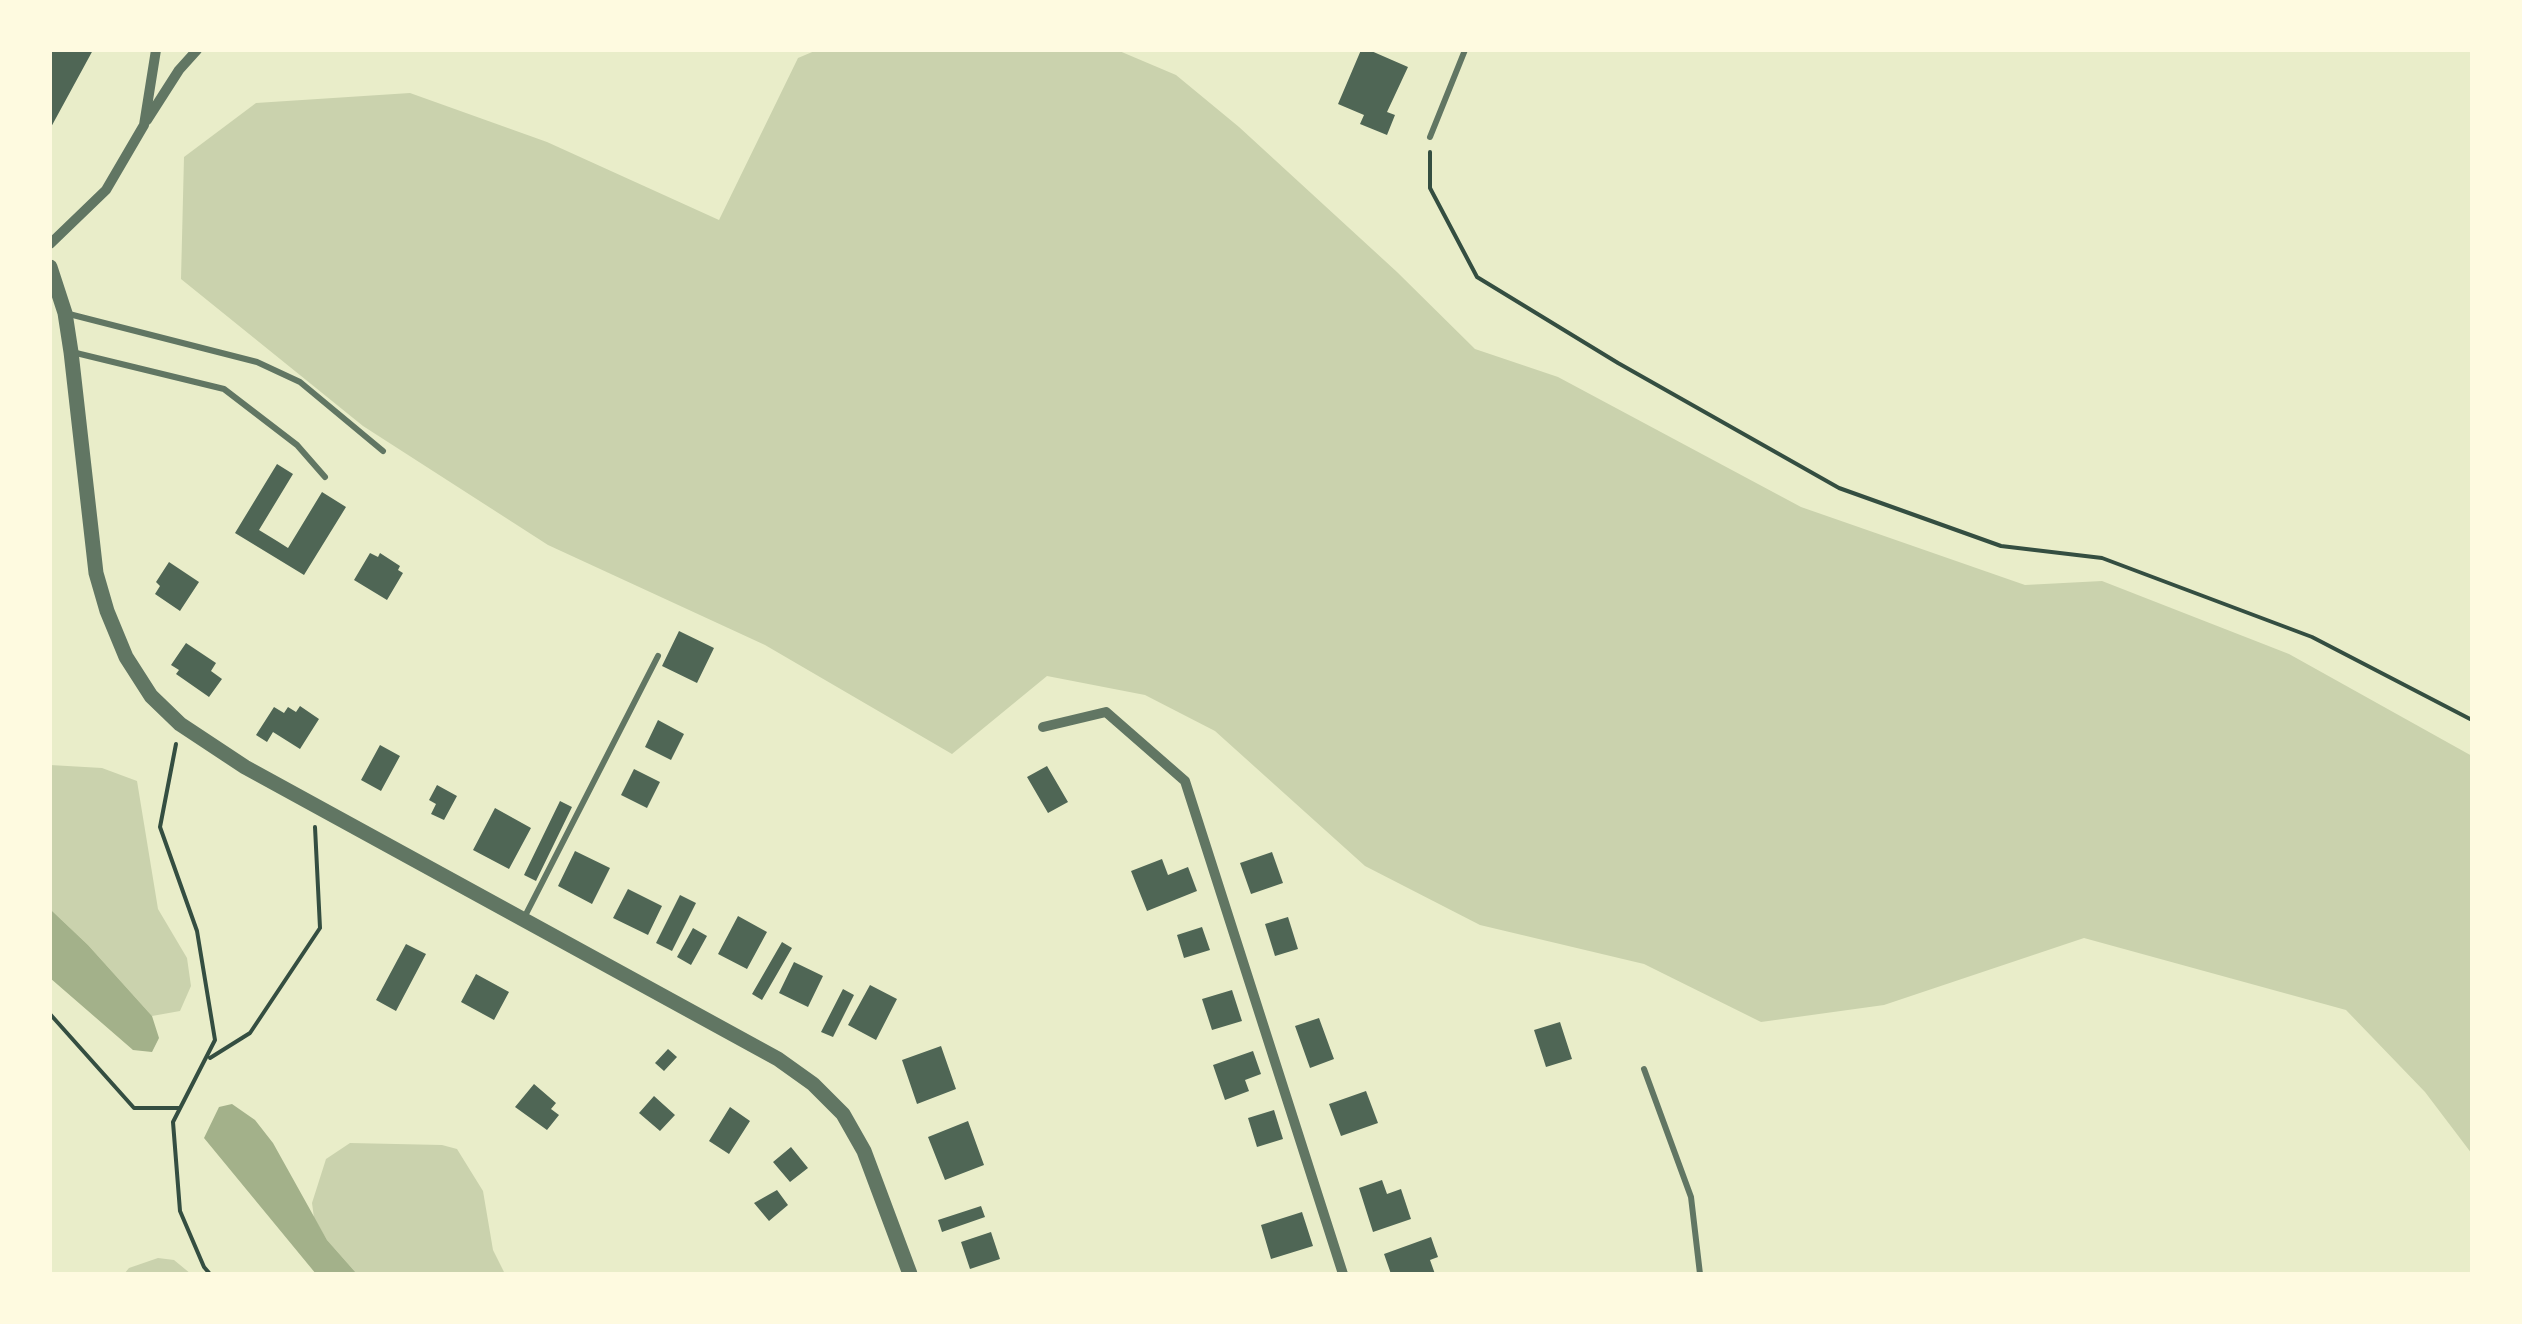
<!DOCTYPE html>
<style>
body{margin:0}
#map{position:relative;width:2522px;height:1324px;overflow:hidden;background:#e9edc9;font-family:Mulish,sans-serif}
canvas{display:block}
.frame{position:absolute;inset:0;border:52px solid #fefae0;pointer-events:none}
</style>
<div id="map">
<canvas width="2522" height="1324"></canvas>
<div class="frame"></div>
</div>
<script>
const ctx = document.querySelector('canvas').getContext('2d');
ctx.lineJoin = 'round';
function fillPath(path, color) {
  ctx.fillStyle = color;
  ctx.fill(path, 'evenodd');
}
function toPath(rows) {
  const path = new Path2D();
  for (const r of rows) {
    path.moveTo(r[0], r[1]);
    for (let i = 2; i < r.length; i += 2) path.lineTo(r[i], r[i + 1]);
  }
  return path;
}
function trace(path, color, width, dash) {
  ctx.strokeStyle = color;
  ctx.lineWidth = width;
  ctx.lineCap = dash ? 'butt' : 'round';
  ctx.setLineDash(dash || []);
  ctx.stroke(path);
}
const green = toPath([
 [817,50,1117,50,1176,75,1239,127,1397,272,1475,349,1558,377,1801,507,2025,585,2102,581,2289,654,2472,756,2472,1154,2425,1092,2346,1010,2084,938,1884,1005,1761,1022,1644,964,1480,925,1365,866,1215,731,1145,695,1047,676,952,754,765,645,548,545,363,426,181,279,184,157,256,103,410,93,547,142,719,220,798,58],
 [50,765,102,768,137,781,158,909,187,958,191,986,180,1011,152,1016,88,945,50,909],
 [350,1143,442,1145,457,1149,483,1191,493,1250,505,1274,357,1274,327,1240,314,1218,312,1203,326,1159],
 [158,1258,174,1260,191,1274,124,1274,129,1268]
]);
const water = toPath([
 [50,909,88,945,152,1016,159,1038,152,1052,133,1050,50,978],
 [232,1104,255,1120,273,1143,327,1240,357,1274,316,1274,204,1138,219,1107]
]);
const building = toPath([
 [50,50,93,50,50,129],
 [1361,50,1369,50,1408,67,1387,112,1395,115,1387,135,1360,124,1364,115,1338,104],
 [277,464,293,474,259,530,277,541,288,548,322,492,346,507,304,575,235,533],
 [370,553,378,557,380,553,400,566,398,570,403,573,387,600,354,580],
 [169,562,199,582,180,611,155,594,160,586,156,582],
 [679,631,714,648,697,683,662,666],
 [186,643,216,663,211,671,222,679,209,697,176,674,179,670,171,665],
 [300,706,319,719,300,749,273,732,267,742,256,735,274,707,284,713,288,707,296,712],
 [658,720,684,734,671,760,645,747],
 [380,745,400,756,381,791,361,780],
 [1047,766,1068,802,1048,813,1027,777],
 [634,769,660,782,647,808,621,795],
 [437,785,457,796,444,820,431,814,436,804,429,800],
 [560,801,572,807,536,881,524,875],
 [495,808,531,828,509,869,473,850],
 [575,851,610,868,592,904,558,886],
 [1272,852,1283,883,1251,894,1240,863],
 [1162,859,1168,875,1188,867,1197,891,1147,911,1131,871],
 [628,889,662,906,648,935,613,918],
 [680,895,696,903,672,951,656,943],
 [738,916,767,932,747,969,718,954],
 [1288,917,1298,949,1275,956,1265,924],
 [1202,927,1210,950,1184,958,1177,935],
 [693,928,707,936,691,965,677,957],
 [782,942,792,948,762,1000,752,994],
 [406,944,426,954,396,1011,376,1000],
 [794,962,823,976,808,1007,779,993],
 [476,974,509,992,494,1020,461,1002],
 [870,985,897,999,876,1040,848,1025],
 [843,989,854,995,833,1037,821,1032],
 [1232,990,1242,1021,1212,1030,1202,999],
 [1319,1018,1334,1059,1310,1068,1295,1026],
 [1560,1022,1572,1059,1546,1067,1534,1030],
 [941,1046,956,1089,917,1104,902,1060],
 [668,1049,677,1057,664,1071,655,1063],
 [1253,1051,1261,1074,1245,1080,1249,1091,1225,1100,1213,1065],
 [534,1084,556,1103,551,1109,559,1115,547,1130,515,1107],
 [1366,1091,1378,1123,1341,1136,1329,1104],
 [654,1096,675,1115,660,1131,639,1113],
 [730,1107,750,1121,729,1154,709,1141],
 [1274,1110,1283,1139,1257,1147,1248,1118],
 [968,1121,984,1165,945,1180,928,1137],
 [791,1147,808,1168,790,1182,773,1162],
 [1382,1180,1387,1194,1401,1189,1411,1219,1373,1232,1359,1188],
 [777,1190,788,1205,769,1221,754,1203],
 [981,1206,985,1217,942,1232,938,1220],
 [1302,1212,1313,1246,1271,1259,1261,1225],
 [991,1232,1000,1259,970,1269,961,1242],
 [1431,1237,1438,1257,1430,1260,1435,1274,1391,1274,1384,1254]
]);
const path = toPath([
 [1430,152,1430,188,1477,277,1618,363,1839,488,2001,546,2102,558,2312,637,2472,720],
 [176,744,160,827,197,931,215,1040,173,1122,180,1211,204,1267,210,1274],
 [50,1014,134,1108,180,1108],
 [210,1058,250,1033,320,928,315,827]
]);
const service = toPath([
 [1430,137,1465,50],
 [69,314,257,362,300,382,383,451],
 [72,352,224,389,297,445,325,477],
 [524,918,658,656],
 [1644,1069,1691,1197,1700,1274]
]);
const minor = toPath([
 [147,120,179,70,197,50],
 [50,244,106,190,144,125,156,50],
 [1043,727,1106,712,1185,781,1343,1274]
]);
const tertiary = toPath([
 [50,267,65,313,71,352,96,573,107,611,126,657,151,696,180,724,245,767,778,1059,813,1084,843,1114,864,1151,910,1274]
]);
fillPath(green, '#cad2ad');
fillPath(water, '#a3b18a');
fillPath(building, '#4f6655');
trace(path, '#344e41', 4);
trace(service, '#617663', 6);
trace(minor, '#617663', 10);
trace(tertiary, '#617663', 15);
</script>
